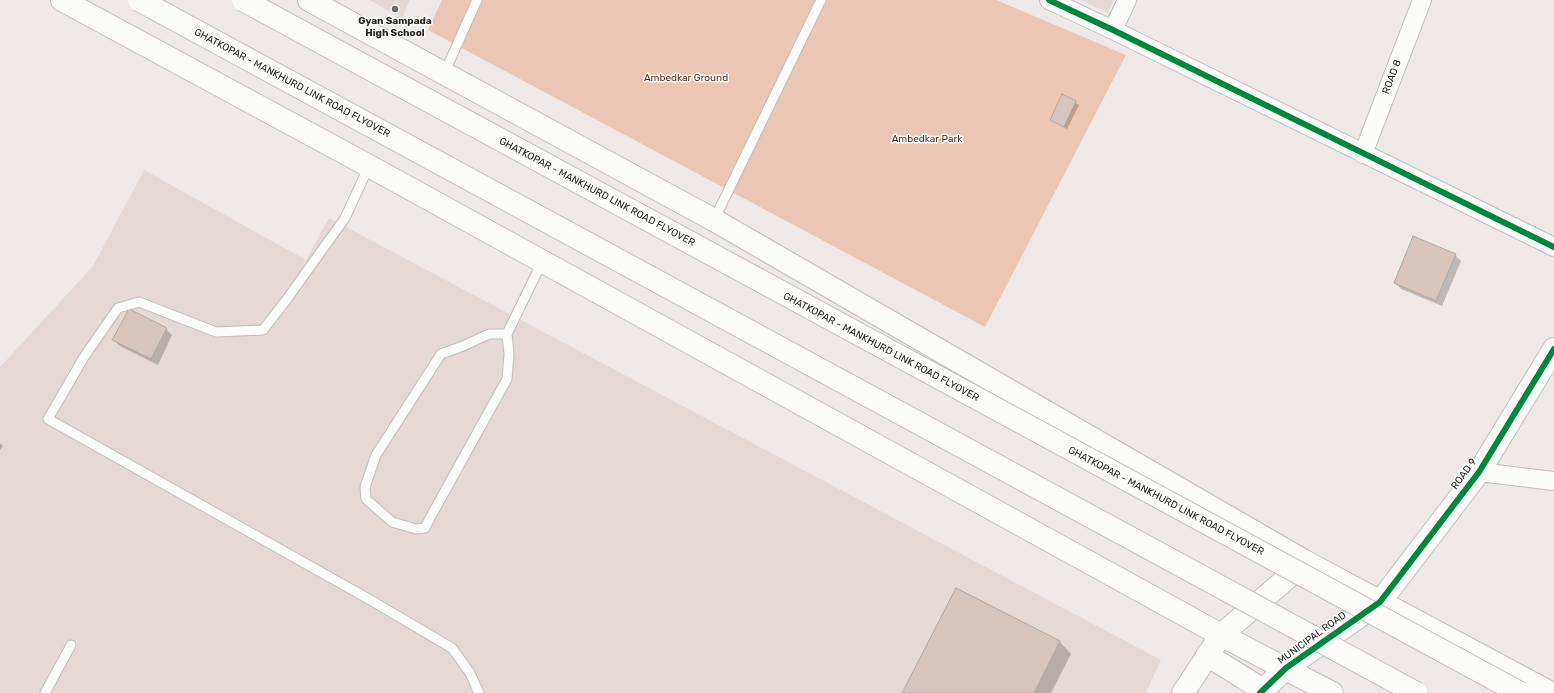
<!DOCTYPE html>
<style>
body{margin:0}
canvas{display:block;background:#eee9e7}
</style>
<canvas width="1554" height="693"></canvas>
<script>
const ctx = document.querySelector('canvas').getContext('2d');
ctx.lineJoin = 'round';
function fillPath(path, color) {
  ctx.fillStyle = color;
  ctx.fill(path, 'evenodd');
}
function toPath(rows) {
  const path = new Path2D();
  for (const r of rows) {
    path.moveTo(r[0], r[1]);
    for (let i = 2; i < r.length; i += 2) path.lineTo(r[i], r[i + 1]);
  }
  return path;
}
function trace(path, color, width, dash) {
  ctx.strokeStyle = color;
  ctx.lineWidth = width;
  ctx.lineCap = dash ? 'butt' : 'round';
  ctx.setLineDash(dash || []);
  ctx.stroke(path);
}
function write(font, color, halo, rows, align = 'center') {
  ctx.font = font + ' Rubik,sans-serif';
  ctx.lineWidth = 3;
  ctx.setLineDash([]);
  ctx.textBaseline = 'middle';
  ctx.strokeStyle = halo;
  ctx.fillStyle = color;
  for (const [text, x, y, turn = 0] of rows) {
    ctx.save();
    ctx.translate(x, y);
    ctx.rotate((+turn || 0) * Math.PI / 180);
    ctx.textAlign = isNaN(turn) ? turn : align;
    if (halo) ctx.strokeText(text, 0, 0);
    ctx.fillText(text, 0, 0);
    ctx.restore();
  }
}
const built = toPath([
 [369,0,410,0,402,18],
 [1080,0,1114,0,1108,13],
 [144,170,306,260,329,218,1161,660,1146,693,0,693,0,367,93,266]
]);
const green = toPath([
 [442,0,996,0,1126,55,985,327,428,30]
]);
const shadow = toPath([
 [1062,96,1079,105,1067,129,1051,120],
 [1455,255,1461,261,1442,306,1401,289,1395,283],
 [166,329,172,335,158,365,120,346,114,340],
 [0,443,3,446,0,450],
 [956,590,1060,642,1071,654,1051,693,903,693]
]);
const building = toPath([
 [1062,94,1076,101,1064,127,1050,120,1062,94],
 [1413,236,1456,254,1436,301,1394,283,1413,236],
 [129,309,167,328,151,359,112,340,129,309],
 [956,588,1060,641,1034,693,902,693,956,588]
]);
const lane = toPath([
 [444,74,477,0],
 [369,166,345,218,287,299,263,330,216,332,139,302,118,308,84,357,48,419,367,598,452,648,470,673,479,693],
 [714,220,821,0],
 [507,334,489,334,463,346,441,354,376,455,365,487,366,499,392,522,416,529,425,528,430,518,507,379,509,354,507,334,542,262],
 [45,693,71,645]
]);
const street = toPath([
 [1049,0,1113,30,1554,247],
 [1113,30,1127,0],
 [1363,154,1422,0],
 [1479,472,1554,481]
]);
const secondary = toPath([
 [1207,655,1263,690],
 [1183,693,1221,635,1306,562],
 [1260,693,1286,668,1380,602,1479,472,1554,349]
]);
const highway = toPath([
 [62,0,369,166,1221,635,1332,693],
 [309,0,714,220,1306,562,1551,693]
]);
const highwayBridge = toPath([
 [139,0,1416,693],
 [243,0,1520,693]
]);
const cycleway = toPath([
 [1049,0,1113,30,1554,247],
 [1260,693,1286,668,1380,602,1479,472,1554,349]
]);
const markers = [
 [395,9,4,"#6d6967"]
];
const poiNames = [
 ["Gyan Sampada",395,21],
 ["High School",395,33]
];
const streetNames = [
 ["ROAD 8",1392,77,-69],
 ["GHATKOPAR - MANKHURD LINK ROAD FLYOVER",292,83,28],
 ["GHATKOPAR - MANKHURD LINK ROAD FLYOVER",597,192,28],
 ["GHATKOPAR - MANKHURD LINK ROAD FLYOVER",881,347,28],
 ["ROAD 9",1464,474,-54],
 ["GHATKOPAR - MANKHURD LINK ROAD FLYOVER",1166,501,28],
 ["MUNICIPAL ROAD",1312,638,-36]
];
const parkNames = [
 ["Ambedkar Ground",686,78],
 ["Ambedkar Park",927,139]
];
fillPath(built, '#e5d9d6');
fillPath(green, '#ebc6b4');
fillPath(shadow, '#0003');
fillPath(building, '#d7c5bd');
trace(building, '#aca9a7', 1);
trace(lane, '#c3bfbd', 11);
trace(street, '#c3bfbd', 20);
trace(secondary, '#c3bfbd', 24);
trace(highway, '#c3bfbd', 24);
trace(lane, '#fcfcfb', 9);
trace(street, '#fcfcfb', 18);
trace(secondary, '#fcfcfb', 22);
trace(highway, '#fcfcfb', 22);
trace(highwayBridge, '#c3bfbd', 24, []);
trace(highwayBridge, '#fcfcfb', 22);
trace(cycleway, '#00873e', 6);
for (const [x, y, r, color] of markers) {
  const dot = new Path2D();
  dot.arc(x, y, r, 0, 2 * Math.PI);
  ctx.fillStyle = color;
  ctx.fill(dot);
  trace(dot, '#fff', 1.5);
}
write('bold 10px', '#272422', '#fff', poiNames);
write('10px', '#272422', '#fff', streetNames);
write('10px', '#632e12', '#fff', parkNames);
</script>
